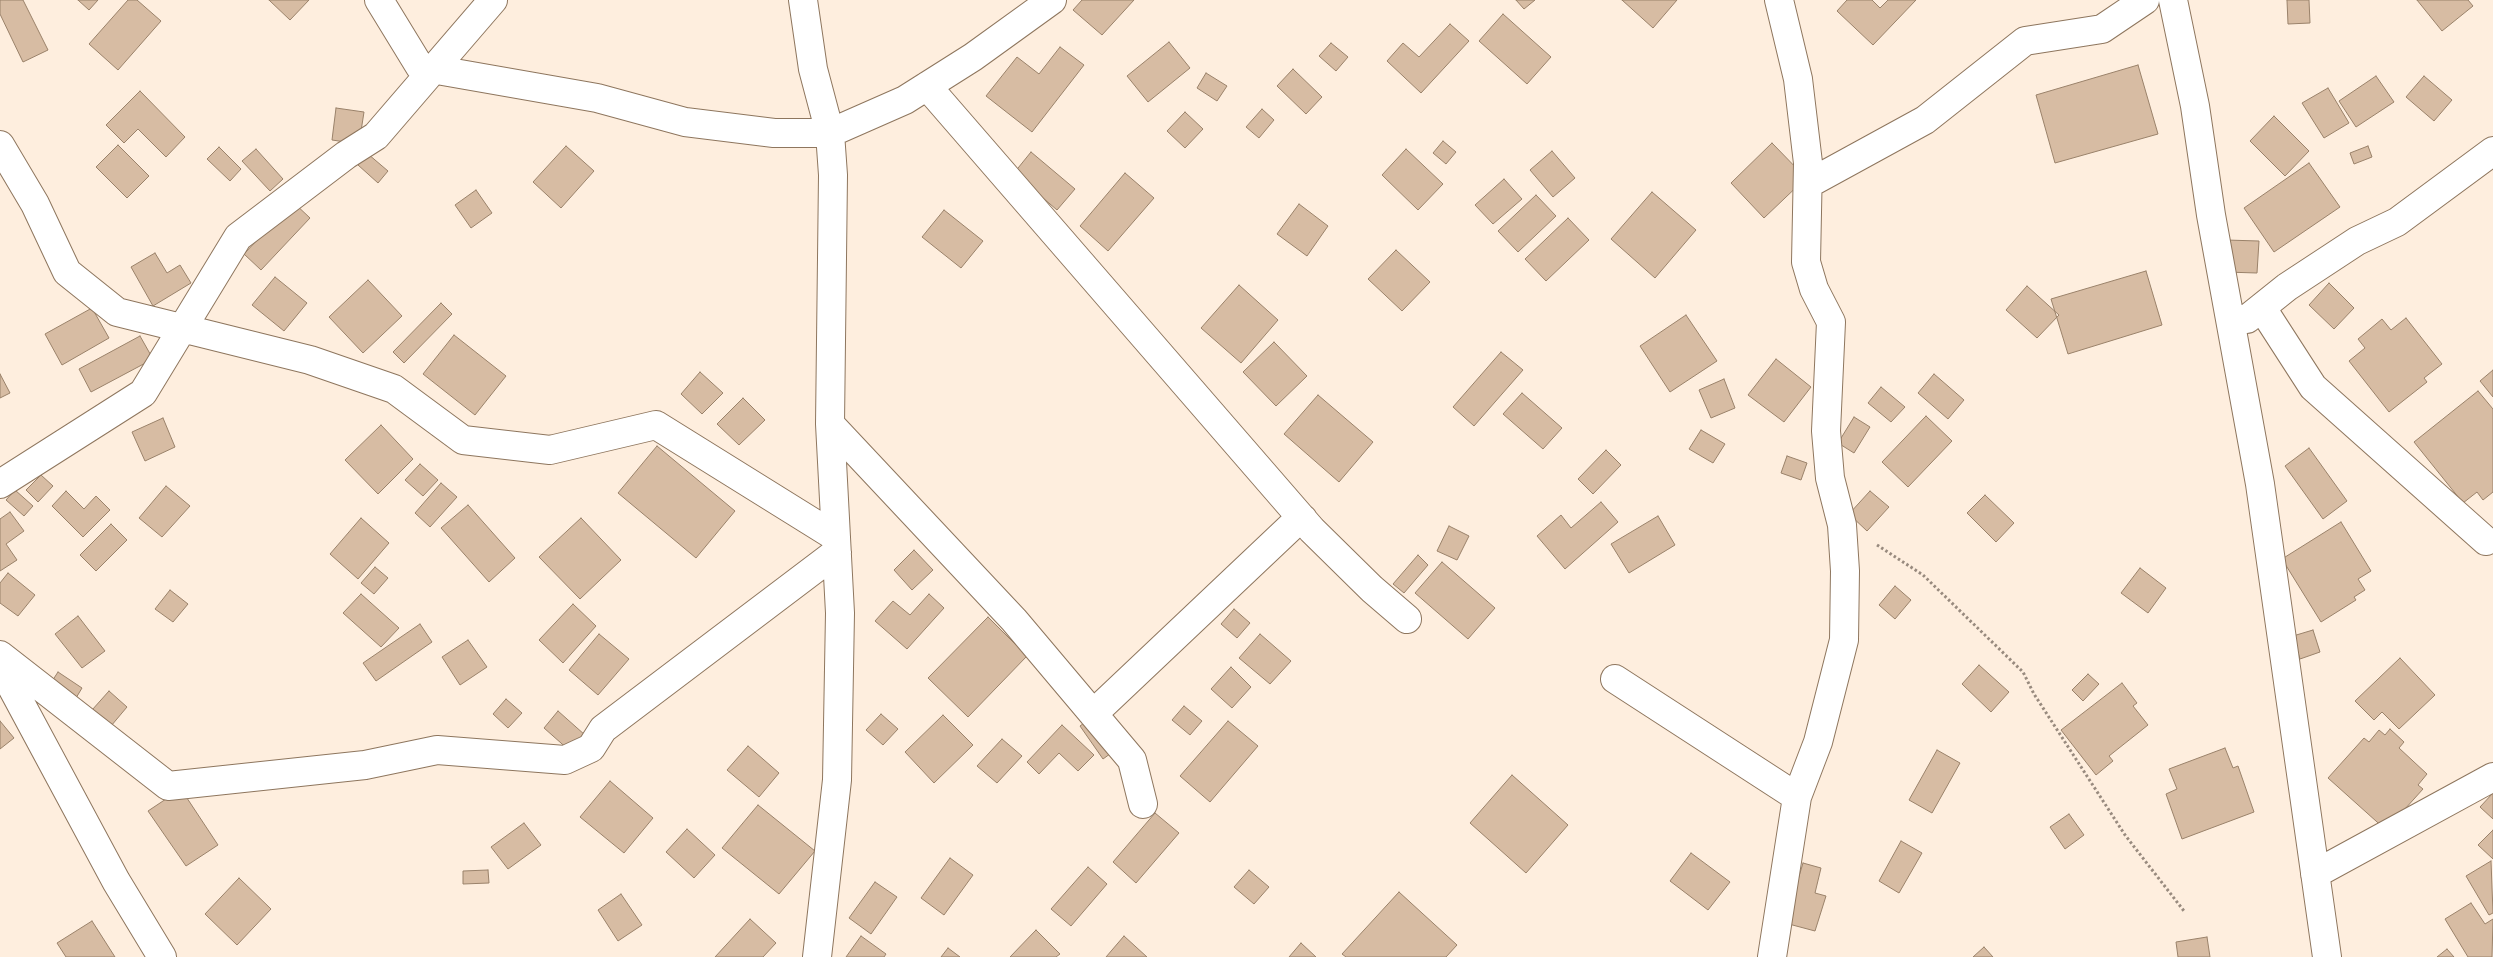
<!DOCTYPE html>
<style>
body{margin:0}
canvas{display:block;background:#feeede}
</style>
<canvas width="2493" height="957"></canvas>
<script>
const ctx = document.querySelector('canvas').getContext('2d');
ctx.lineJoin = 'round';
function fillPath(path, color) {
  ctx.fillStyle = color;
  ctx.fill(path, 'evenodd');
}
function toPath(rows) {
  const path = new Path2D();
  for (const r of rows) {
    path.moveTo(r[0], r[1]);
    for (let i = 2; i < r.length; i += 2) path.lineTo(r[i], r[i + 1]);
  }
  return path;
}
function trace(path, color, width, dash) {
  ctx.strokeStyle = color;
  ctx.lineWidth = width;
  ctx.lineCap = dash ? 'butt' : 'round';
  ctx.setLineDash(dash || []);
  ctx.stroke(path);
}
const building = toPath([
 [0,0,23,0,48,50,23,62,0,14,0,0],
 [78,0,98,0,89,10,78,0],
 [128,0,137,0,161,21,118,70,89,44,128,0],
 [269,0,309,0,290,20,269,0],
 [1082,0,1134,0,1102,35,1073,10,1082,0],
 [1516,0,1535,0,1524,9,1516,0],
 [1622,0,1677,0,1653,28,1622,0],
 [1847,0,1872,0,1880,8,1888,0,1916,0,1873,45,1837,11,1847,0],
 [2287,0,2309,0,2310,23,2288,24,2287,0],
 [2417,0,2468,0,2473,6,2442,31,2417,0],
 [1503,14,1551,57,1527,84,1479,41,1503,14],
 [1450,24,1469,41,1421,93,1387,61,1403,43,1419,57,1450,24],
 [1169,42,1190,68,1148,102,1127,76,1169,42],
 [1331,43,1348,57,1336,71,1319,56,1331,43],
 [1060,47,1084,65,1032,132,986,96,1017,57,1039,74,1060,47],
 [2138,65,2158,134,2055,163,2036,95,2138,65],
 [1293,69,1322,97,1306,114,1277,86,1293,69],
 [1206,73,1227,86,1217,101,1197,88,1206,73],
 [2376,76,2394,102,2356,127,2339,101,2376,76],
 [2424,76,2452,100,2434,121,2406,97,2424,76],
 [2328,88,2349,123,2324,138,2302,103,2328,88],
 [140,91,185,137,166,157,138,129,124,143,106,125,140,91],
 [336,108,364,112,359,144,332,140,336,108],
 [1262,109,1274,120,1259,138,1246,127,1262,109],
 [1185,112,1203,129,1185,148,1167,131,1185,112],
 [2274,116,2309,151,2285,176,2250,141,2274,116],
 [1443,141,1456,152,1446,164,1433,153,1443,141],
 [1772,143,1806,178,1764,218,1731,183,1772,143],
 [118,145,149,176,127,198,96,167,118,145],
 [566,146,594,171,561,208,533,182,566,146],
 [2368,146,2372,157,2354,164,2350,153,2368,146],
 [219,147,241,169,230,181,207,159,219,147],
 [256,149,283,179,270,191,242,161,256,149],
 [1406,149,1443,184,1418,210,1382,175,1406,149],
 [1552,151,1575,178,1553,197,1530,170,1552,151],
 [1031,152,1075,189,1057,210,1014,173,1031,152],
 [368,154,388,171,378,183,358,165,368,154],
 [2309,163,2340,207,2274,252,2244,208,2309,163],
 [1125,173,1154,198,1108,251,1080,226,1125,173],
 [1504,179,1522,199,1493,224,1475,205,1504,179],
 [476,190,492,213,471,228,455,205,476,190],
 [1652,192,1696,230,1655,278,1611,239,1652,192],
 [1536,195,1556,216,1518,252,1498,231,1536,195],
 [293,202,310,218,261,270,244,254,293,202],
 [1299,204,1328,226,1307,256,1277,234,1299,204],
 [944,210,983,241,961,268,922,237,944,210],
 [1568,218,1589,240,1546,281,1525,259,1568,218],
 [2226,240,2259,241,2257,273,2225,272,2226,240],
 [1396,250,1430,282,1402,311,1368,279,1396,250],
 [155,253,167,273,180,265,191,283,153,306,131,267,155,253],
 [2146,271,2162,325,2068,354,2051,299,2146,271],
 [275,277,307,303,284,331,252,305,275,277],
 [368,280,402,316,363,353,329,317,368,280],
 [2329,283,2354,308,2334,329,2309,305,2329,283],
 [1239,285,1278,320,1241,363,1201,328,1239,285],
 [2027,286,2059,315,2037,338,2006,310,2027,286],
 [441,303,452,314,404,363,393,352,441,303],
 [92,308,109,338,62,365,45,334,92,308],
 [1686,315,1717,361,1670,392,1640,346,1686,315],
 [2406,318,2442,364,2424,378,2427,382,2389,412,2349,361,2365,348,2358,339,2382,319,2391,330,2406,318],
 [454,335,506,376,475,415,423,374,454,335],
 [140,336,153,359,91,392,79,369,140,336],
 [1274,342,1307,376,1276,406,1243,372,1274,342],
 [1501,352,1523,370,1474,426,1453,407,1501,352],
 [1776,359,1811,387,1784,422,1748,395,1776,359],
 [2493,370,2493,397,2480,381,2493,370],
 [700,372,723,393,702,414,681,394,700,372],
 [0,374,10,393,0,398,0,374],
 [1934,374,1964,400,1948,419,1918,393,1934,374],
 [1724,379,1735,408,1711,418,1699,390,1724,379],
 [1881,387,1905,407,1891,422,1868,403,1881,387],
 [2478,391,2493,409,2493,492,2483,500,2477,492,2463,503,2414,442,2478,391],
 [1522,393,1562,428,1543,449,1503,414,1522,393],
 [1318,395,1373,442,1339,482,1284,434,1318,395],
 [743,398,765,420,739,445,717,424,743,398],
 [1926,416,1952,441,1908,487,1882,462,1926,416],
 [1854,417,1870,427,1854,453,1838,443,1854,417],
 [163,418,175,447,145,461,132,432,163,418],
 [381,425,413,459,378,494,345,460,381,425],
 [1701,430,1725,444,1713,463,1689,449,1701,430],
 [657,446,735,511,696,558,618,493,657,446],
 [2309,448,2347,501,2323,519,2285,466,2309,448],
 [1606,450,1621,465,1593,494,1578,479,1606,450],
 [1787,456,1807,463,1801,480,1781,473,1787,456],
 [420,464,438,480,423,496,405,480,420,464],
 [41,475,53,486,38,502,26,490,41,475],
 [441,483,457,497,430,527,415,513,441,483],
 [166,486,190,506,162,537,139,518,166,486],
 [15,490,33,506,24,516,6,500,15,490],
 [66,491,84,509,96,496,110,510,83,537,52,506,66,491],
 [1870,491,1889,507,1867,531,1849,514,1870,491],
 [1985,495,2014,523,1996,542,1967,513,1985,495],
 [1601,502,1618,522,1565,569,1537,536,1561,515,1571,528,1601,502],
 [468,505,515,558,489,582,441,528,468,505],
 [10,512,24,531,6,544,17,560,0,571,0,519,10,512],
 [1658,516,1675,545,1629,573,1611,544,1658,516],
 [361,518,389,543,358,579,330,554,361,518],
 [581,518,621,560,580,599,539,557,581,518],
 [2341,522,2371,571,2358,579,2365,590,2354,597,2356,600,2321,622,2282,559,2341,522],
 [111,524,127,540,96,571,80,555,111,524],
 [1449,526,1469,536,1457,560,1437,551,1449,526],
 [914,550,933,570,912,590,894,570,914,550],
 [1418,555,1428,565,1404,593,1393,584,1418,555],
 [1442,562,1495,608,1468,639,1415,593,1442,562],
 [375,567,388,578,374,594,361,583,375,567],
 [2140,568,2166,588,2148,613,2121,593,2140,568],
 [8,573,35,595,18,616,0,603,0,583,8,573],
 [1895,586,1911,600,1895,619,1879,605,1895,586],
 [170,590,188,604,173,622,155,609,170,590],
 [361,594,399,628,381,647,343,613,361,594],
 [929,594,944,608,907,649,875,621,893,601,910,615,929,594],
 [573,604,596,626,563,663,539,640,573,604],
 [1234,609,1250,623,1237,638,1221,624,1234,609],
 [78,616,105,651,82,668,55,634,78,616],
 [988,617,1027,656,968,717,928,678,988,617],
 [420,624,432,642,376,681,363,663,420,624],
 [2313,630,2320,652,2300,659,2293,636,2313,630],
 [599,634,629,659,598,695,569,670,599,634],
 [1260,634,1291,661,1270,684,1239,658,1260,634],
 [468,640,487,667,460,685,442,657,468,640],
 [2400,658,2435,695,2399,729,2382,712,2374,720,2355,701,2400,658],
 [1979,665,2009,692,1991,712,1962,684,1979,665],
 [1231,667,1251,687,1232,708,1211,689,1231,667],
 [58,672,82,688,70,708,45,692,58,672],
 [2088,674,2099,684,2083,701,2072,690,2088,674],
 [2122,683,2137,703,2133,706,2148,725,2109,756,2113,761,2096,775,2061,730,2122,683],
 [109,691,127,707,111,726,92,710,109,691],
 [506,699,522,713,508,728,493,714,506,699],
 [1184,706,1202,721,1190,735,1172,720,1184,706],
 [558,711,585,735,570,751,544,728,558,711],
 [881,714,898,729,883,745,866,730,881,714],
 [943,715,973,745,934,783,905,752,943,715],
 [1091,718,1114,751,1103,759,1080,726,1091,718],
 [0,721,14,738,0,749,0,721],
 [1228,721,1258,746,1210,802,1180,776,1228,721],
 [1062,725,1094,755,1078,771,1059,753,1039,774,1027,762,1062,725],
 [2390,729,2404,742,2399,748,2427,774,2418,785,2423,789,2386,830,2328,778,2364,738,2369,742,2379,730,2385,735,2390,729],
 [1002,739,1022,756,997,783,977,766,1002,739],
 [748,746,779,773,759,797,727,770,748,746],
 [2225,748,2233,768,2238,766,2254,812,2182,839,2166,794,2177,789,2169,769,2225,748],
 [1937,750,1960,763,1932,813,1909,800,1937,750],
 [1512,775,1568,825,1526,873,1470,823,1512,775],
 [610,781,653,818,624,853,580,817,610,781],
 [181,789,218,845,186,866,148,811,181,789],
 [2493,793,2493,819,2480,807,2493,793],
 [758,805,815,851,779,894,722,848,758,805],
 [1155,813,1179,833,1136,883,1113,862,1155,813],
 [2069,814,2084,835,2065,849,2050,827,2069,814],
 [524,823,541,845,508,869,491,847,524,823],
 [687,829,715,855,694,878,666,852,687,829],
 [2493,830,2493,859,2478,845,2493,830],
 [1901,841,1922,853,1899,893,1879,881,1901,841],
 [1691,853,1730,882,1708,910,1670,881,1691,853],
 [950,858,973,875,944,915,921,898,950,858],
 [2491,861,2493,913,2489,915,2466,876,2491,861],
 [1803,863,1821,868,1815,893,1826,896,1815,931,1785,923,1803,863],
 [1088,867,1107,884,1071,926,1051,909,1088,867],
 [488,870,489,883,463,884,463,871,488,870],
 [1249,870,1269,887,1254,904,1234,887,1249,870],
 [239,878,271,909,237,945,205,914,239,878],
 [875,882,897,897,871,934,849,918,875,882],
 [1399,892,1457,945,1446,957,1346,957,1342,954,1399,892],
 [621,894,642,925,618,941,598,910,621,894],
 [2471,903,2485,924,2493,919,2492,957,2468,957,2445,919,2471,903],
 [750,919,776,943,763,957,715,957,750,919],
 [92,921,115,957,66,957,57,943,92,921],
 [1036,930,1060,954,1056,957,1010,957,1036,930],
 [861,936,886,954,884,957,846,957,861,936],
 [1124,936,1147,957,1106,957,1124,936],
 [2207,937,2210,957,2178,957,2176,942,2207,937],
 [1301,943,1316,957,1289,957,1301,943],
 [1984,947,1993,957,1973,957,1984,947],
 [948,948,960,957,941,957,948,948],
 [2447,949,2454,957,2437,957,2447,949]
]);
const path = toPath([
 [1877,545,1923,575,2023,672,2034,694,2125,835,2184,911]
]);
const minor = toPath([
 [379,0,420,67,597,98,685,122,774,133,830,133,905,100,973,57,1052,0],
 [803,0,813,69,830,133,833,175,830,424,840,613,837,780,817,957],
 [2173,0,2195,106,2211,215,2260,484,2327,957],
 [927,86,1312,530,1372,589,1407,619],
 [0,145,35,204,67,272,117,312,310,360,394,389,463,440,550,450,656,425,836,537],
 [1808,184,1925,120,2025,41,2102,29,2145,0],
 [2262,308,2313,387,2486,541],
 [2247,319,2287,287,2357,241,2397,222,2493,151],
 [830,424,1014,620,1132,760,1143,804],
 [0,484,143,393,238,237,346,155,376,136,493,0],
 [0,655,168,786,365,765,437,750,565,760,591,748,603,729,837,552],
 [0,665,116,881,162,957],
 [1615,679,1797,797],
 [1093,714,1296,522,1303,519],
 [2315,874,2493,777],
 [1772,957,1797,797,1818,742,1844,640,1845,571,1842,525,1830,478,1826,431,1831,322,1814,289,1806,262,1808,163,1798,79,1779,0]
]);
fillPath(building, '#d7bca3');
trace(building, '#9a826a', 1);
trace(minor, '#8e765e', 30);
trace(path, '#988a7e', 3, [2.5, 2.5]);
trace(minor, '#fff', 28);
</script>
